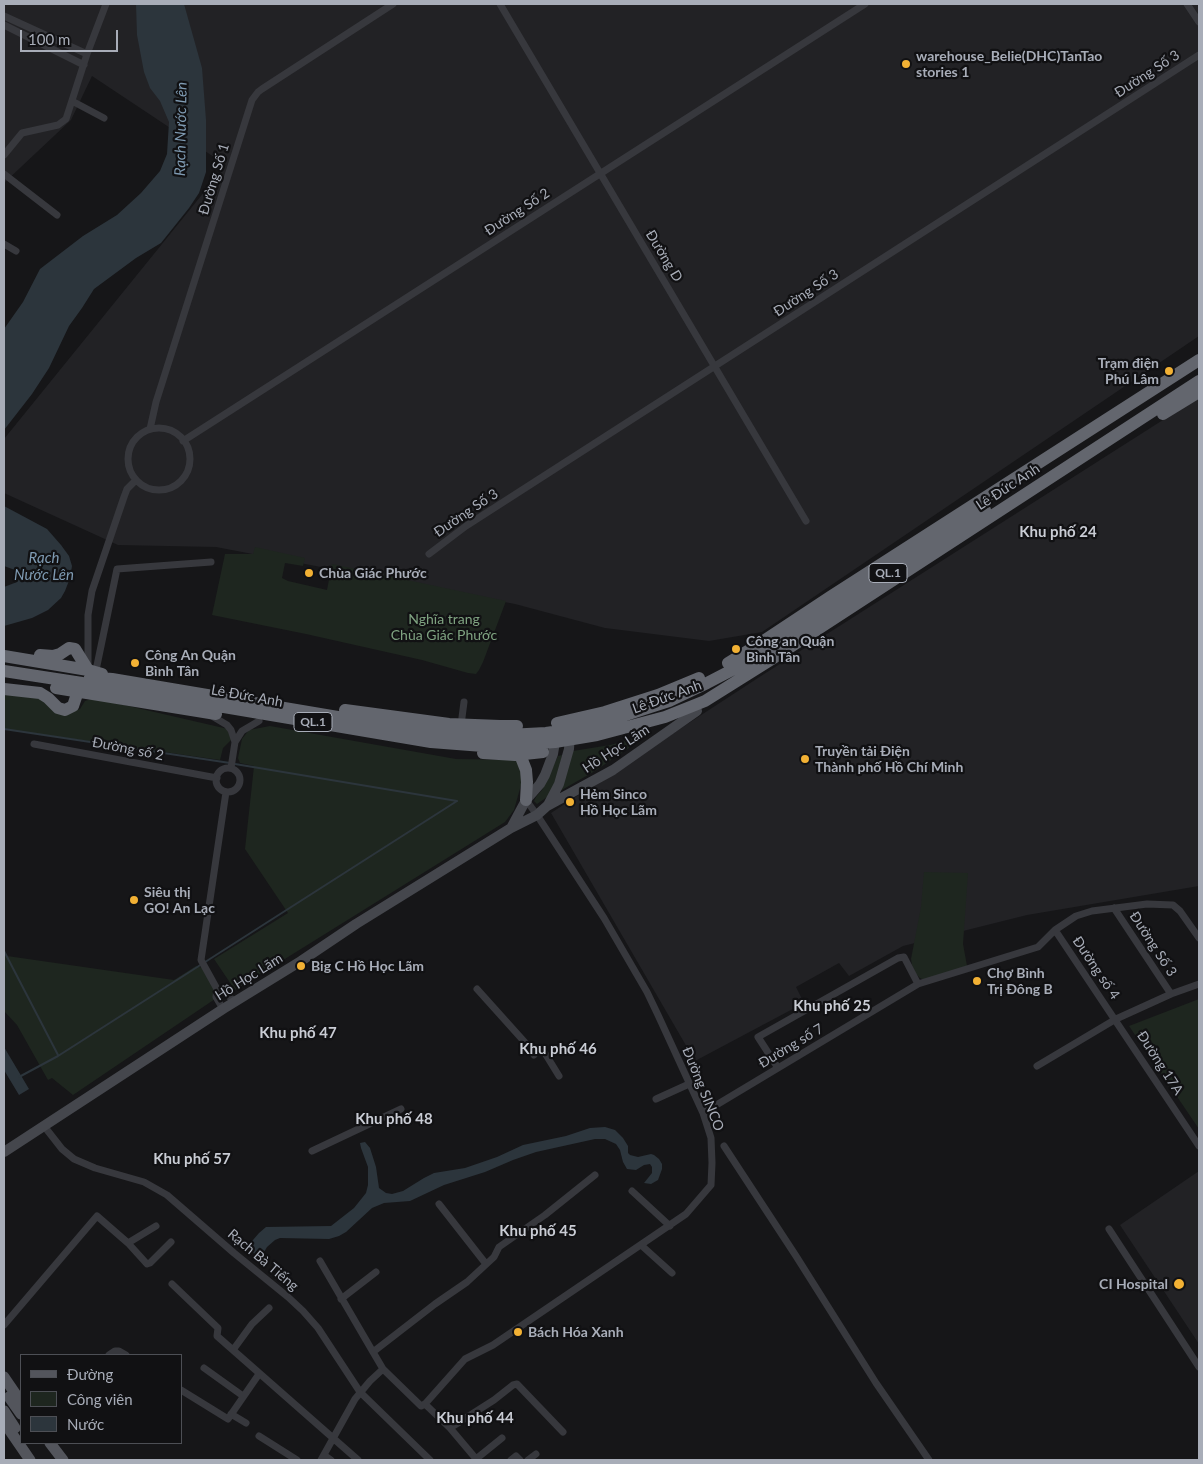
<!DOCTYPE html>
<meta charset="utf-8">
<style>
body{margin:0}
#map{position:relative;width:1203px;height:1464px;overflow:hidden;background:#161618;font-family:Lato,sans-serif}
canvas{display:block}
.frame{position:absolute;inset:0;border:5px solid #a8adb8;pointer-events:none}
.legend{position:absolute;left:20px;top:1354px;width:162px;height:90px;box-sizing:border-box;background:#111113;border:1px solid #4d4f55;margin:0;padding:6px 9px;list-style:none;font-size:15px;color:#a8adb8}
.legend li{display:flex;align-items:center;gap:10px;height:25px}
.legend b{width:25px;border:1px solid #4d4f55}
.scale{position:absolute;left:20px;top:30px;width:98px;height:22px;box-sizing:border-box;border:2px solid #a8adb8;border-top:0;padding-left:6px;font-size:15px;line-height:18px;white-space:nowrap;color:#a8adb8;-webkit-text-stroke:4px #111113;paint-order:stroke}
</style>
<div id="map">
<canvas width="1203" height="1464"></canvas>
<div class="frame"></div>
<ul class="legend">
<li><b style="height:6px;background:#53555c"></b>Đường</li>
<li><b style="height:14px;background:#1e261f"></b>Công viên</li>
<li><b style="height:14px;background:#2c353c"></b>Nước</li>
</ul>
<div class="scale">100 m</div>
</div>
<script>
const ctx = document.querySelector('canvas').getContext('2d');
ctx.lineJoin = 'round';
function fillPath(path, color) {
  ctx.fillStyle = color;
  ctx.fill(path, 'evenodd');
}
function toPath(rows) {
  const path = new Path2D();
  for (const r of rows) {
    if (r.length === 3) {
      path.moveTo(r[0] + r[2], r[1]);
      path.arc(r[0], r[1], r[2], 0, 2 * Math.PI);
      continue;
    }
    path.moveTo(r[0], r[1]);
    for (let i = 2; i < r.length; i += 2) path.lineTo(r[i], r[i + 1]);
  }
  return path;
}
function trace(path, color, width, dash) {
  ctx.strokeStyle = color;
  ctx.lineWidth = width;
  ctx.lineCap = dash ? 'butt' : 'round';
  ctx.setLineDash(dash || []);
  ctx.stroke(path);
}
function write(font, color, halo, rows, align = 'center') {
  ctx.font = font + ' Lato,sans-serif';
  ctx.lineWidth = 4.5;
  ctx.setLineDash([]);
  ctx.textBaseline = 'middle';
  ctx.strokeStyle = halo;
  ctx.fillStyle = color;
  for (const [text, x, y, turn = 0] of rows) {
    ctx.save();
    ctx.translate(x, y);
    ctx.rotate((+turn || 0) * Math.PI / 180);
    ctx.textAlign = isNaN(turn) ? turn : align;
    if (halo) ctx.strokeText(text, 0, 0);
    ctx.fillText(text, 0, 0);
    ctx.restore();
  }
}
const built = toPath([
 [4,4,1199,4,1199,336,762,632,709,641,605,628,515,604,216,547,118,545,4,493,4,439,226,165,92,76,71,120,4,183],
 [1199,397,1199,886,1027,915,903,946,849,976,839,963,796,987,804,1003,695,1061,551,813,761,676],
 [1199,1171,1199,1344,1120,1225]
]);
const green = toPath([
 [255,547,305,558,303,566,285,563,282,578,288,581,327,590,332,564,506,601,483,662,479,670,476,674,468,673,422,660,306,634,212,615,225,554,253,554],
 [4,691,45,698,63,714,80,709,85,701,94,698,228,729,232,739,223,748,220,760,4,729],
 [270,726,456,759,517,760,521,767,521,785,514,810,505,822,235,990,214,959,288,913,245,849,254,766,240,763,238,758,242,739,249,730],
 [648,735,595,771,560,791,573,751,610,745],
 [562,755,557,780,550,795,537,804,534,801,536,797,542,790,558,756],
 [924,872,968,873,963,944,967,966,924,980,920,978,916,974,912,965,911,959,921,907],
 [4,950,7,956,174,980,196,966,203,968,216,990,215,999,73,1095,52,1078,48,1080,17,1025,4,1011],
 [1199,999,1199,1129,1129,1026]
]);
const water = toPath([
 [136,4,184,4,202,68,206,120,206,172,199,193,189,208,161,243,136,258,94,289,82,308,69,326,49,368,32,394,4,430,4,329,23,302,40,269,83,236,117,215,141,193,160,171,167,154,169,122,160,101,150,88,144,72,137,35],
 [4,506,47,529,61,545,69,556,72,566,70,578,65,591,61,598,48,610,32,618,4,626,4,587,17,582,20,577,15,570,4,566],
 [4,1047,29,1089,19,1095,4,1070],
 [605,1127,615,1130,623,1138,628,1146,628,1153,630,1155,638,1157,651,1154,654,1155,659,1159,662,1164,662,1169,658,1180,651,1184,644,1183,652,1173,652,1167,650,1164,644,1165,636,1170,627,1169,623,1162,620,1150,616,1144,605,1139,595,1139,536,1152,513,1160,485,1172,444,1185,410,1201,384,1203,372,1208,346,1232,339,1236,329,1239,280,1238,275,1240,267,1247,260,1259,247,1247,259,1233,266,1227,331,1226,354,1208,366,1193,368,1185,368,1167,361,1148,360,1143,365,1142,370,1148,376,1167,379,1188,386,1193,392,1194,403,1191,424,1178,434,1173,465,1168,497,1157,523,1145,566,1136,590,1128]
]);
const stream = toPath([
 [4,729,230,763],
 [235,764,457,801],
 [4,951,58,1055],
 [19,1077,58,1056,457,801]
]);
const street = toPath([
 [500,4,806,521],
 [1187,4,1199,22],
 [4,16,87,54],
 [4,25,84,65],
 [72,101,104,118],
 [4,155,22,133,58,125,66,119,87,54,106,4],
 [4,174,57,215],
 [4,244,16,251],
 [159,459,31],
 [150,429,156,402,252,100,258,92,262,89,393,4],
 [183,441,865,4],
 [429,554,466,526,1199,55],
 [88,667,88,615,92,591,124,497,127,489,136,480],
 [95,675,117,569,211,562],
 [212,716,227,725,231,730,235,742,231,768],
 [461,725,464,702],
 [235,742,242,731,259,721],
 [34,744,217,778],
 [228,780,12],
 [226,792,201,960,217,989,223,991,235,1002],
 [1114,908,1171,994],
 [1055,930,1199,1146],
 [217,989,216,997,223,1009],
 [477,989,530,1048,534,1055],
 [543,1050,559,1076],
 [1037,1066,1116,1019,1171,994,1199,984],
 [778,1068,758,1037,898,958,904,957,918,984],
 [656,1099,689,1084],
 [703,1113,918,984,1038,947,1055,930,1076,916,1092,911,1147,904,1173,905,1180,911,1199,938],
 [44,1126,62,1149,74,1159,95,1168,144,1182,167,1195,234,1253,288,1297,303,1311,318,1328,360,1392,430,1460],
 [724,1146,796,1256,876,1383,929,1460],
 [312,1151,401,1109],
 [632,1191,670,1226],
 [439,1204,486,1264],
 [1109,1229,1199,1367],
 [128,1243,156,1226],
 [641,1245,672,1273],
 [320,1261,373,1352],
 [172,1284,218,1328,217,1336,358,1460],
 [341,1299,376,1272],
 [4,1325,97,1216,128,1243,147,1264,150,1263,171,1242],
 [233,1350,252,1324,269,1308],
 [109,1355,115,1351,119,1351,126,1355],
 [204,1368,243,1396],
 [181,1390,228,1419,259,1374],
 [425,1404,465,1359,493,1345,686,1214,711,1185,712,1163,711,1138,703,1113,658,1015,647,992,604,918,537,815,526,800],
 [425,1404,421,1406,383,1369,373,1352,435,1304,467,1282,494,1257,499,1247,545,1215,595,1175],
 [425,1404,450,1428,477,1460],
 [231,1414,246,1423],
 [450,1428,494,1400,513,1385,517,1384,563,1432],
 [259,1436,297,1460],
 [324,1455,331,1460],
 [476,1459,502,1438],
 [321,1460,355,1399,370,1381,383,1369],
 [511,1460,516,1456,520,1460],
 [528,1460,536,1454]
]);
const secondary = toPath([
 [548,805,559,784,569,749,570,734],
 [511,828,526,800,540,784,545,775,553,754,556,736],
 [4,1152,223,1009,301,961,356,924,511,828,537,815,547,806,613,770,697,711]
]);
const primary = toPath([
 [4,1377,21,1402],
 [9,1397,21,1414],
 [4,1411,15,1428],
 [4,1422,30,1460],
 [50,1443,63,1460]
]);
const highway = toPath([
 [1163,414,1199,392],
 [40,655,53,656,60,654,69,648,75,649,88,670],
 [4,656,88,670,102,674],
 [728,663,762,642,830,597,1199,360],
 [4,671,82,683,431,742,483,746,516,745,555,742,597,735,665,717,705,701,772,659,1199,381],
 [90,677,112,679,403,728,454,734,474,735,508,735,546,733,588,727,669,701,707,683,761,655,985,510],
 [56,688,216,714],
 [4,689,40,693,48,698,58,708,65,710,73,706,78,691],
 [345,710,449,724,500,726,517,726],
 [557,723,605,712,658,695,699,678],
 [517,747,526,770,527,782,526,800],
 [483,753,515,755,543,752]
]);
const markers = [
 [906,64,5,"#f2b134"],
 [1169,371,5,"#f2b134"],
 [309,573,5,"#f2b134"],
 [736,649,5,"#f2b134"],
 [135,663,5,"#f2b134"],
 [805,759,5,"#f2b134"],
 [570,802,5,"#f2b134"],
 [134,900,5,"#f2b134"],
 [301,966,5,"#f2b134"],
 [977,981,5,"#f2b134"],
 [1179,1284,6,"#f2b134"],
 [518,1332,5,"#f2b134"]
];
const shields = [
 [888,573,38],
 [313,722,38]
];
const shieldNames = [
 ["QL.1",888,573],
 ["QL.1",313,722]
];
const poiNames = [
 ["warehouse_Belie(DHC)TanTao",916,56],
 ["stories 1",916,72],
 ["Trạm điện",1159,363,"right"],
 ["Phú Lâm",1159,379,"right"],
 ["Chùa Giác Phước",319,573],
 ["Công an Quận",746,641],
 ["Bình Tân",746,657],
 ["Công An Quận",145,655],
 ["Bình Tân",145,671],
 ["Truyền tải Điện",815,751],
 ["Thành phố Hồ Chí Minh",815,767],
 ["Hẻm Sinco",580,794],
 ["Hồ Học Lãm",580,810],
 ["Siêu thị",144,892],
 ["GO! An Lạc",144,908],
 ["Big C Hồ Học Lãm",311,966],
 ["Chợ Bình",987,973],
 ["Trị Đông B",987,989],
 ["CI Hospital",1168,1284,"right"],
 ["Bách Hóa Xanh",528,1332]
];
const streetNames = [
 ["Đường Số 3",1147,74,-33],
 ["Đường Số 1",214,179,-73],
 ["Đường Số 2",517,212,-33],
 ["Đường D",664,256,59],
 ["Đường Số 3",806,293,-33],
 ["Lê Đức Anh",1008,487,-33],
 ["Đường Số 3",466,513,-34],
 ["Lê Đức Anh",247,696,10],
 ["Lê Đức Anh",667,697,-20],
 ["Đường số 2",128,749,11],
 ["Hồ Học Lãm",616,749,-33],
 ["Đường Số 3",1153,944,57],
 ["Đường số 4",1096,968,56],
 ["Hồ Học Lãm",249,977,-32],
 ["Đường số 7",791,1046,-31],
 ["Đường 17A",1160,1063,57],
 ["Đường SINCO",703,1089,68],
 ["Rạch Bà Tiếng",263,1260,40]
];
const parkNames = [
 ["Nghĩa trang",444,619],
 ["Chùa Giác Phước",444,635]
];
const waterNames = [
 ["Rạch Nước Lên",181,129,-89],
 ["Rạch",44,558],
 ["Nước Lên",44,575]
];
const neighbourhoodNames = [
 ["Khu phố 24",1058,532],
 ["Khu phố 25",832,1006],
 ["Khu phố 47",298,1033],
 ["Khu phố 46",558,1049],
 ["Khu phố 48",394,1119],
 ["Khu phố 57",192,1159],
 ["Khu phố 45",538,1231],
 ["Khu phố 44",475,1418]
];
fillPath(built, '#222225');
fillPath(green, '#1e261f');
fillPath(water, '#2c353c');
trace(stream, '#2c353c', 2);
trace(street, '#37383d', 7);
trace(secondary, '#45474d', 10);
trace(primary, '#53555c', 11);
trace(highway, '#63666e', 12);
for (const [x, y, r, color] of markers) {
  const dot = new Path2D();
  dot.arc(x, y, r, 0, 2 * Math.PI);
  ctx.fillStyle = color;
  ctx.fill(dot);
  trace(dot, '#111113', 2);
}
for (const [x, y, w] of shields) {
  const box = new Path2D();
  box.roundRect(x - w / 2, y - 9.5, w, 19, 4);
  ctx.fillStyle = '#111113';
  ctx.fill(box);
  trace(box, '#a8adb8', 1);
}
write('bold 12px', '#a8adb8', null, shieldNames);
write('bold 14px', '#a8adb8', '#111113', poiNames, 'left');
write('14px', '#a8adb8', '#111113', streetNames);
write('14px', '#7fa381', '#111113', parkNames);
write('italic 15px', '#7f9bb3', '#111113', waterNames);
write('bold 15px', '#c9ccd4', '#111113', neighbourhoodNames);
</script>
